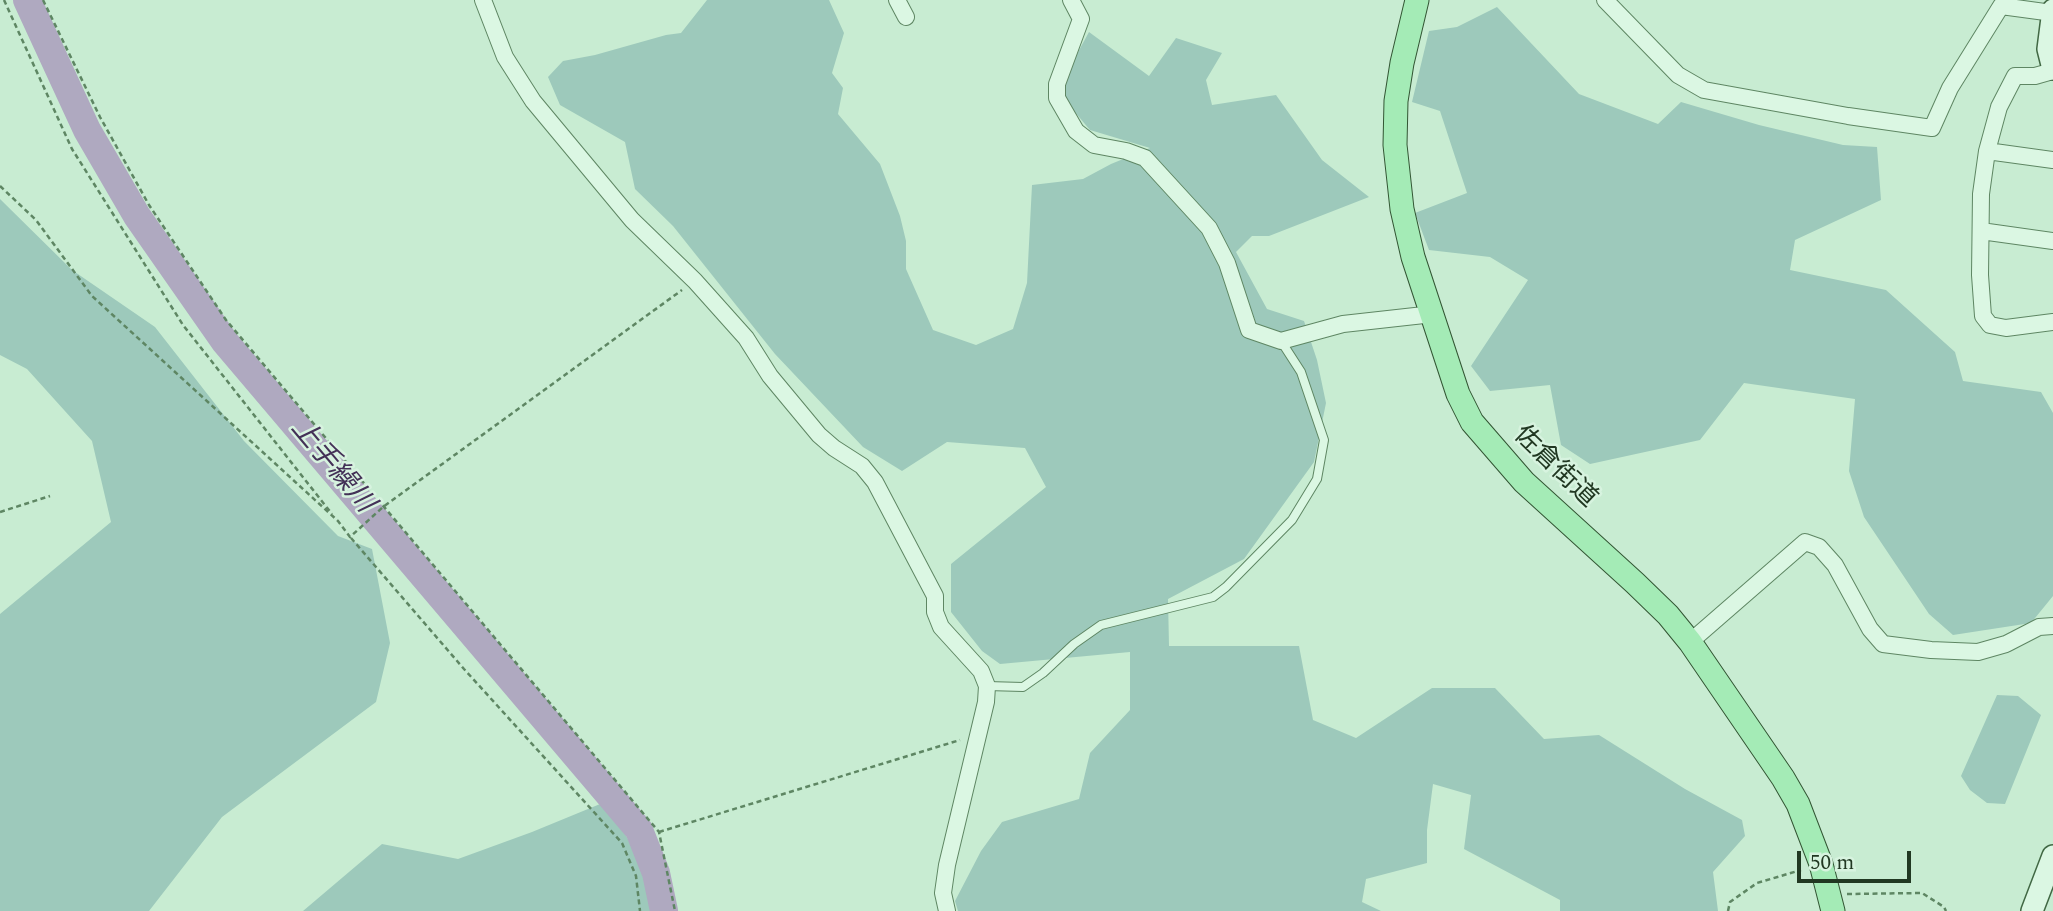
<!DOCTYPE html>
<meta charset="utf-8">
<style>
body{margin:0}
#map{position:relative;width:2053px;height:911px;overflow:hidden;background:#c8ecd2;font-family:Spectral,serif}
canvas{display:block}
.scale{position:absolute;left:1797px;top:851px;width:114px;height:32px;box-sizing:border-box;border:4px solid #213822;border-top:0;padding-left:9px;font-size:21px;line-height:24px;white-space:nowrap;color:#213822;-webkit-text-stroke:5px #d7f3df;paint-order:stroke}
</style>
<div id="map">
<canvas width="2053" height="911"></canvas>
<div class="scale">50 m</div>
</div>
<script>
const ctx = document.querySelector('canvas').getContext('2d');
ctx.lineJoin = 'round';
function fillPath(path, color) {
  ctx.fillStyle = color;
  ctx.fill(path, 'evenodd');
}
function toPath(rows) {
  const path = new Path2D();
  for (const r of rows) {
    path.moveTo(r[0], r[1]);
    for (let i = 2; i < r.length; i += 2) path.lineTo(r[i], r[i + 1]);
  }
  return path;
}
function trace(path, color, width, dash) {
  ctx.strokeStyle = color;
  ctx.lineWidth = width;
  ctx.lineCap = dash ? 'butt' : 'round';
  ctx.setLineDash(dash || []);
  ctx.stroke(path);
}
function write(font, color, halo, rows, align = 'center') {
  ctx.font = font + ' Spectral,"Noto Sans JP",serif';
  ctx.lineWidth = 5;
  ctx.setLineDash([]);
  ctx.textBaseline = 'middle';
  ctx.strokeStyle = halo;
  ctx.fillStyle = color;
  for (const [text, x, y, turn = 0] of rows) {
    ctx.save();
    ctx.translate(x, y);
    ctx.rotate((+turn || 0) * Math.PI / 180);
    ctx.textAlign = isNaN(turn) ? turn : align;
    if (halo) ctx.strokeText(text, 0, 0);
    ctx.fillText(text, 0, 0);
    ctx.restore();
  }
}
const green = toPath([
 [707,0,829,0,844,33,832,73,843,88,838,114,880,164,900,216,906,241,906,269,933,330,976,345,1013,329,1027,283,1032,185,1083,179,1111,164,1150,148,1090,130,1063,98,1066,74,1089,32,1149,76,1176,38,1222,53,1206,80,1212,105,1276,95,1322,160,1369,197,1269,236,1252,236,1236,252,1267,309,1304,321,1317,360,1326,403,1314,462,1244,559,1168,599,1169,646,1299,646,1313,720,1356,738,1432,688,1495,688,1544,739,1599,735,1685,789,1742,820,1745,836,1713,872,1718,911,1560,911,1560,900,1464,849,1471,795,1433,784,1427,830,1427,863,1366,879,1362,902,1381,911,958,911,955,901,981,851,1002,822,1079,799,1090,753,1130,710,1130,652,1000,664,982,651,951,612,951,564,1046,487,1025,448,947,442,902,471,863,447,775,354,673,226,635,189,625,142,560,105,548,77,563,61,595,55,666,35,681,33],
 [1497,7,1579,94,1658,124,1681,102,1759,125,1843,145,1877,147,1881,200,1795,240,1790,270,1886,290,1955,352,1963,381,2041,392,2053,413,2053,596,2031,623,1953,635,1929,614,1864,517,1849,471,1855,399,1744,383,1700,440,1590,464,1561,445,1550,385,1490,391,1471,366,1528,280,1490,257,1429,250,1415,213,1467,193,1440,111,1412,102,1429,31,1457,27],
 [0,199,72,270,155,327,244,441,338,536,372,549,390,643,376,702,222,817,149,911,0,911,0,614,111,522,92,441,27,369,0,355],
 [1997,695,2018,696,2041,715,2005,804,1987,803,1970,790,1961,776],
 [605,802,651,876,651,911,303,911,382,844,458,859,532,832]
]);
const river = toPath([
 [27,0,87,130,137,216,225,342,639,830,656,873,664,911]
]);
const path = toPath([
 [4,0,72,149,183,325,332,514],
 [43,0,100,117,149,205,226,320,659,832,675,911],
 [0,186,36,220,92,296,338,521,350,537,383,507,682,290],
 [0,512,50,496],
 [351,538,464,669,622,843,636,876,640,911],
 [659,832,960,740],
 [1847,894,1922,893,1944,907,1946,911],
 [1728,911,1730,902,1757,883,1801,870]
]);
const lane = toPath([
 [987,686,1023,687,1043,673,1074,644,1101,625,1213,597,1226,587,1292,520,1317,479,1324,440,1301,372,1281,341]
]);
const street = toPath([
 [483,0,505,57,533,101,632,220,695,281,746,338,770,376,819,435,834,448,862,466,875,482,935,596,935,612,941,627,981,671,987,686,986,702,947,865,943,893,947,911],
 [897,0,906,17],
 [1071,0,1081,19,1057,84,1057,98,1076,131,1094,145,1126,151,1145,158,1209,228,1227,263,1249,330,1281,341,1343,324,1433,314],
 [1605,0,1678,75,1704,90,1848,116,1932,128,1950,88,2001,6,2053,13],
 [2053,71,2035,76,2015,76,1999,107,1987,151,1981,194,1980,275,1983,316,1990,325,2006,328,2053,322],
 [1987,151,2053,160],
 [1981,231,2053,241],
 [1690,642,1805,542,1819,547,1835,565,1870,629,1883,644,1931,650,1978,652,2006,644,2039,627,2053,626]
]);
const secondary = toPath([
 [2053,10,2048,49,2053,69],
 [2032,911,2053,856]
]);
const primary = toPath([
 [1417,0,1402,63,1396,101,1395,145,1402,209,1413,257,1458,394,1472,422,1524,482,1635,583,1668,615,1690,642,1783,778,1798,804,1821,864,1833,911]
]);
const streetNames = [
 ["佐倉街道",1554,468,44]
];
const waterNames = [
 ["上手繰川",331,467,50]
];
fillPath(green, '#9dc9bb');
trace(river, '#afa9c0', 28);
trace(lane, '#5e8663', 10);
trace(street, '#5e8663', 18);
trace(secondary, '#416844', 24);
trace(primary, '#325533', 25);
trace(path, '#5e8663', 2.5, [5, 3.5]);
trace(lane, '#dbf7e3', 8);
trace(street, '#dbf7e3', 16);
trace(secondary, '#dbf7e3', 21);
trace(primary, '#a4ebb6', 23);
write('26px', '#213822', '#d7f3df', streetNames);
write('italic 28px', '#443157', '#d7f3df', waterNames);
</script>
